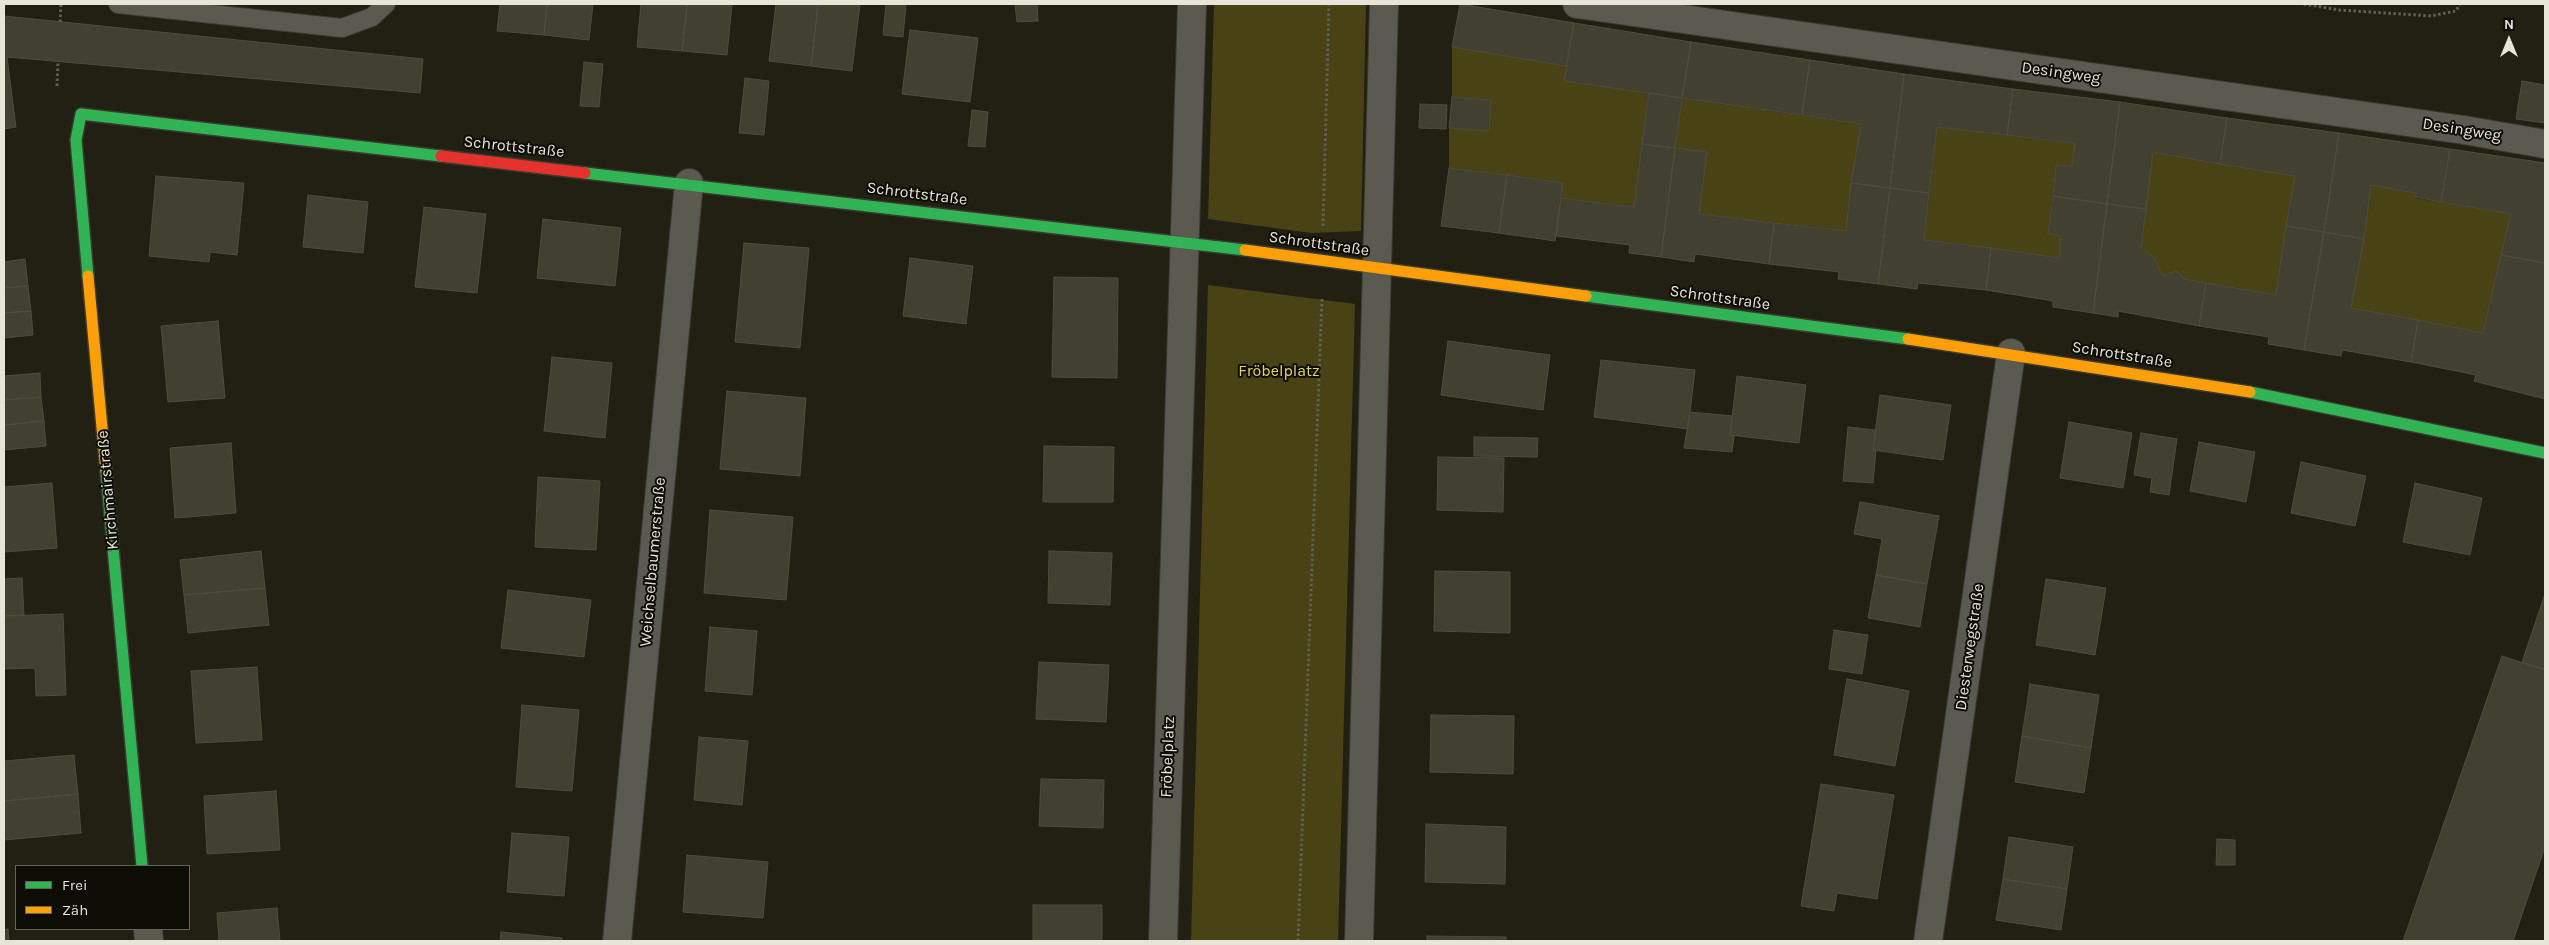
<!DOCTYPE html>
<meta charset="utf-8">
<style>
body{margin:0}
#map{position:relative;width:2549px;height:945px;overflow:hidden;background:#212013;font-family:Karla,sans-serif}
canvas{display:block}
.frame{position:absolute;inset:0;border:5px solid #e7e5d7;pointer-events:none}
.legend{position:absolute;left:15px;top:865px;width:175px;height:65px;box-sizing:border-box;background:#0e0d05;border:1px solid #656359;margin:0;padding:6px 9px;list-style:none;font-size:15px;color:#e7e5d7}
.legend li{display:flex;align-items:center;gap:10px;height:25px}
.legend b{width:25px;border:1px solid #656359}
.north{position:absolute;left:2484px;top:15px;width:50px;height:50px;-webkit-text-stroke:4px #0e0d05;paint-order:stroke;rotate:0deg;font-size:14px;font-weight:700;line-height:20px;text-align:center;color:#e7e5d7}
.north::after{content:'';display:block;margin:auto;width:18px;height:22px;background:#e7e5d7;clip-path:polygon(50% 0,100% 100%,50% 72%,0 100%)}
</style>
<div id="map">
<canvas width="2549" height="945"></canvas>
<div class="frame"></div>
<ul class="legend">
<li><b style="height:6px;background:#30b455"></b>Frei</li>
<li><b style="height:6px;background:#ff9f0a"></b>Zäh</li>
</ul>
<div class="north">N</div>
</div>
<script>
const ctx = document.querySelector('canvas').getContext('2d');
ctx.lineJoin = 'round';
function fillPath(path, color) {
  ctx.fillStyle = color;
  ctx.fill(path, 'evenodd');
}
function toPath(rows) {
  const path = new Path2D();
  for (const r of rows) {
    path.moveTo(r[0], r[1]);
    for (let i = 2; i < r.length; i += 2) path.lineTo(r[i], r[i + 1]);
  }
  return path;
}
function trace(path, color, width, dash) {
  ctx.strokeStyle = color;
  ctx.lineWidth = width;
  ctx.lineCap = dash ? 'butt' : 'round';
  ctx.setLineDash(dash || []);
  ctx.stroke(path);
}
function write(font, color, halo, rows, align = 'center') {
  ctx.font = font + ' Karla,sans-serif';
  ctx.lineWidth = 4;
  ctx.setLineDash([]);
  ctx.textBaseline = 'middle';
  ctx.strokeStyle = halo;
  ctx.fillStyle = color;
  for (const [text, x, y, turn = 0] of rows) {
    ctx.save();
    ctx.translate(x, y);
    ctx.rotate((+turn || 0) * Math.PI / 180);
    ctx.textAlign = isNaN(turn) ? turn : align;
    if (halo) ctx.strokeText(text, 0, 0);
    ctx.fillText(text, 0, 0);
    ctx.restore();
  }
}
const green = toPath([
 [1214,4,1366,4,1361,231,1311,233,1208,219],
 [1452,47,1566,66,1565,80,1649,93,1634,207,1561,198,1563,183,1449,168,1449,128,1489,130,1491,100,1452,97],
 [1682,98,1861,124,1846,231,1699,214,1675,148],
 [1937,127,2075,143,2072,166,2056,165,2048,234,2061,236,2059,258,1924,240],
 [2153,152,2295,176,2276,295,2184,279,2176,271,2163,276,2154,258,2141,247],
 [2371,185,2416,193,2415,198,2511,214,2483,333,2351,308],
 [1208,285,1355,304,1338,941,1191,941]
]);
const building = toPath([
 [500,4,547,4,544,35,497,31,500,4],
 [547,4,593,4,589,40,544,35,547,4],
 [641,4,687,4,682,51,637,47,641,4],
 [687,4,732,4,727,55,682,51,687,4],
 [776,4,818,4,811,66,769,61,776,4],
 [818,4,860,4,852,71,811,66,818,4],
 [886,4,906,4,903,37,883,35,886,4],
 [1015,4,1037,4,1038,21,1017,22,1015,4],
 [1460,4,1574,23,1566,66,1452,47,1460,4],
 [4,16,423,59,420,93,7,57,16,127,4,129,4,16],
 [1574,23,1691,42,1682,98,1564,81,1574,23],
 [910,30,978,38,970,102,902,94,910,30],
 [1691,42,1810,60,1802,115,1682,98,1691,42],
 [1810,60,1904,74,1890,188,1851,183,1861,124,1802,115,1810,60],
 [584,62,603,64,599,107,580,106,584,62],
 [1904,74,2013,89,2007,135,1937,127,1929,193,1890,188,1904,74],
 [745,78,769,81,764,135,739,133,745,78],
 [2522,81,2545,85,2545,123,2516,119,2522,81],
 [2013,89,2120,102,2107,204,2053,196,2056,165,2072,166,2075,143,2007,135,2013,89],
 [1649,93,1682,98,1675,148,1642,144,1649,93],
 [1452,97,1491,100,1489,131,1449,128,1452,97],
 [2120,102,2227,118,2220,164,2153,152,2146,209,2107,204,2120,102],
 [1420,104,1447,105,1446,129,1419,128,1420,104],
 [972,110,988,112,985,147,968,146,972,110],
 [2227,118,2339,133,2324,232,2286,226,2295,176,2220,164,2227,118],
 [2339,133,2450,149,2441,202,2415,197,2416,193,2371,185,2364,239,2324,232,2339,133],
 [1642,144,1675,148,1661,257,1629,253,1630,245,1556,236,1561,198,1634,207,1642,144],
 [1675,148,1707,152,1699,214,1774,223,1769,264,1695,254,1694,262,1661,257,1675,148],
 [2450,149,2545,163,2545,263,2501,255,2511,214,2441,202,2450,149],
 [1449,168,1507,175,1499,233,1441,226,1449,168],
 [1507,175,1563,183,1555,241,1499,233,1507,175],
 [156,176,244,183,237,255,210,252,209,262,149,256,156,176],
 [1851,183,1890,188,1878,284,1838,279,1839,272,1769,264,1774,223,1846,231,1851,183],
 [1890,188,1929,193,1924,240,1991,248,1986,290,1918,283,1917,289,1878,284,1890,188],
 [308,195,368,202,363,253,303,247,308,195],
 [2053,196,2107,204,2093,313,2053,307,2053,301,1986,290,1991,248,2059,258,2061,236,2048,234,2053,196],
 [2107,204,2146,209,2141,247,2154,258,2163,276,2176,271,2184,279,2206,283,2199,326,2118,311,2118,317,2093,313,2107,204],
 [424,207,486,214,477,293,415,287,424,207],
 [543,219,621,228,615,286,537,278,543,219],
 [2286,226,2324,232,2304,350,2268,344,2269,337,2199,326,2206,283,2276,295,2286,226],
 [2324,232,2364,239,2351,308,2418,320,2411,362,2342,350,2341,356,2304,350,2324,232],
 [744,243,809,248,800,348,735,342,744,243],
 [2501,255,2545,263,2545,399,2474,381,2476,375,2411,362,2418,320,2483,333,2501,255],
 [910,258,973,266,966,324,903,316,910,258],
 [25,259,28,286,4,288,4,262,25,259],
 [1054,277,1118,278,1117,378,1052,377,1054,277],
 [28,286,31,311,4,313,4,288,28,286],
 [31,311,33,335,4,338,4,313,31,311],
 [218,321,225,398,168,402,161,326,218,321],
 [1448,341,1550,355,1543,410,1441,395,1448,341],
 [552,357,612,363,605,438,544,431,552,357],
 [1601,360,1695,370,1688,429,1594,417,1601,360],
 [40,373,41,397,4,400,4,376,40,373],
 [1737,376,1806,385,1799,443,1730,435,1737,376],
 [727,391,806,398,800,476,720,469,727,391],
 [1880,395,1951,405,1943,460,1873,450,1880,395],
 [41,397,44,421,4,425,4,400,41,397],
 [1690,412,1732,416,1730,435,1734,436,1732,452,1684,448,1690,412],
 [44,421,46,446,4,450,4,425,44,421],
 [2069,422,2132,433,2123,488,2060,478,2069,422],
 [1848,427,1876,430,1873,450,1876,450,1873,483,1843,481,1848,427],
 [2141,433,2177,439,2169,495,2150,492,2152,478,2134,475,2141,433],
 [1474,437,1538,438,1537,457,1474,456,1474,437],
 [2199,442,2255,452,2246,502,2190,491,2199,442],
 [231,443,236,513,175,518,170,448,231,443],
 [1044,446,1114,447,1113,502,1043,502,1044,446],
 [1438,457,1504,458,1503,512,1437,510,1438,457],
 [2301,462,2366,476,2355,526,2291,513,2301,462],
 [538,477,600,481,596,550,535,547,538,477],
 [52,483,57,548,4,552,4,487,52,483],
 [2415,483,2482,498,2470,555,2403,542,2415,483],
 [1860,502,1939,516,1927,584,1876,575,1882,539,1854,534,1860,502],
 [710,510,793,517,786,600,704,593,710,510],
 [261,551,265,588,184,595,180,560,261,551],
 [1049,551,1112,553,1110,605,1048,603,1049,551],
 [1435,571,1510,572,1510,633,1434,631,1435,571],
 [1876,575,1927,584,1920,627,1868,618,1876,575],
 [22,578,24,615,4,616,4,579,22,578],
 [2046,579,2106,588,2095,655,2036,645,2046,579],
 [265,588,269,625,188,633,184,595,265,588],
 [508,590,591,600,584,657,501,648,508,590],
 [2545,594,2545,670,2522,662,2545,594],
 [63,614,66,695,36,696,35,668,4,669,4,616,63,614],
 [710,627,757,631,752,695,705,691,710,627],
 [1834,630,1868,635,1862,674,1829,669,1834,630],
 [2502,656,2545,670,2545,847,2513,941,2403,941,2502,656],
 [1039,662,1109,665,1106,722,1036,719,1039,662],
 [257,667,262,740,196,743,191,671,257,667],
 [1847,679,1909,691,1895,766,1834,755,1847,679],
 [2030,684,2099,695,2091,748,2022,736,2030,684],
 [522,705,579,710,572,791,516,787,522,705],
 [1431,715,1514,716,1513,774,1430,772,1431,715],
 [2022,736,2091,748,2084,793,2015,782,2022,736],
 [699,737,748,741,742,805,694,800,699,737],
 [74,755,78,794,4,801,4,761,74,755],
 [1041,779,1104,780,1103,828,1039,826,1041,779],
 [1821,784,1894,795,1877,899,1837,893,1834,911,1801,906,1821,784],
 [276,791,280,850,207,854,204,796,276,791],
 [78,794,81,833,4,840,4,801,78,794],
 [1426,824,1506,827,1505,884,1425,882,1426,824],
 [512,833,569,837,564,896,507,892,512,833],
 [2009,837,2073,847,2067,889,2003,879,2009,837],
 [2217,839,2235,840,2235,865,2216,865,2217,839],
 [687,855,768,862,763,918,683,912,687,855],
 [2003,879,2067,889,2061,930,1996,920,2003,879],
 [1033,905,1102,905,1102,941,1033,941,1033,905],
 [277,908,280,941,219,941,217,913,277,908],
 [8,929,9,941,4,941,4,930,8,929],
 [501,932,562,938,562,941,500,941,501,932],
 [1427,936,1506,937,1506,941,1427,941,1427,936]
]);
const path = toPath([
 [2304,4,2339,10,2431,16,2456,11,2460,4],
 [60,22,61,4],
 [57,86,58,61],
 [1323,226,1329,4],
 [1298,941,1322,297]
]);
const lane = toPath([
 [118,4,342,28,372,17,386,4]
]);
const street = toPath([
 [1577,4,2464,130,2545,144],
 [148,929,149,941],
 [617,941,689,183],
 [1163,941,1192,4],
 [1359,941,1384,4],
 [1928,941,2011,353]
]);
const fast = toPath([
 [585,173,1245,250],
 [88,276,76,140,81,114,441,156],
 [1586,296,1908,339],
 [2250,392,2545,453],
 [106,471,142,866]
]);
const slow = toPath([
 [1245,250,1586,296],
 [88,276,106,471],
 [1908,339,2250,392]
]);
const jam = toPath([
 [441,156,585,173]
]);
const streetNames = [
 ["Desingweg",2061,73,8],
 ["Desingweg",2462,130,9],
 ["Schrottstraße",514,147,6],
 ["Schrottstraße",917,194,7],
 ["Schrottstraße",1319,244,8],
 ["Schrottstraße",1720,298,8],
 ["Schrottstraße",2122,355,9],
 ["Kirchmairstraße",108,490,-95],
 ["Weichselbaumerstraße",653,562,-85],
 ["Diesterwegstraße",1970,647,-82],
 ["Fröbelplatz",1168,757,-88]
];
const parkNames = [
 ["Fröbelplatz",1279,371]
];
fillPath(green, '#484214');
fillPath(building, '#424031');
trace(building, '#4d4c41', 1);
trace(lane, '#3b3a30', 20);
trace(street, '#3b3a30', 30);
trace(fast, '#3b3a30', 14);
trace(slow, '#3b3a30', 14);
trace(jam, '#3b3a30', 14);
trace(path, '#605f56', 3, [2.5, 2.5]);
trace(lane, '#5b5a50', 18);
trace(street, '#5b5a50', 28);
trace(fast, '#30b455', 11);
trace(slow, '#ff9f0a', 11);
trace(jam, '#e5322d', 11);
write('16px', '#e7e5d7', '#0e0d05', streetNames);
write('16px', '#e4d564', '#0e0d05', parkNames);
</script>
